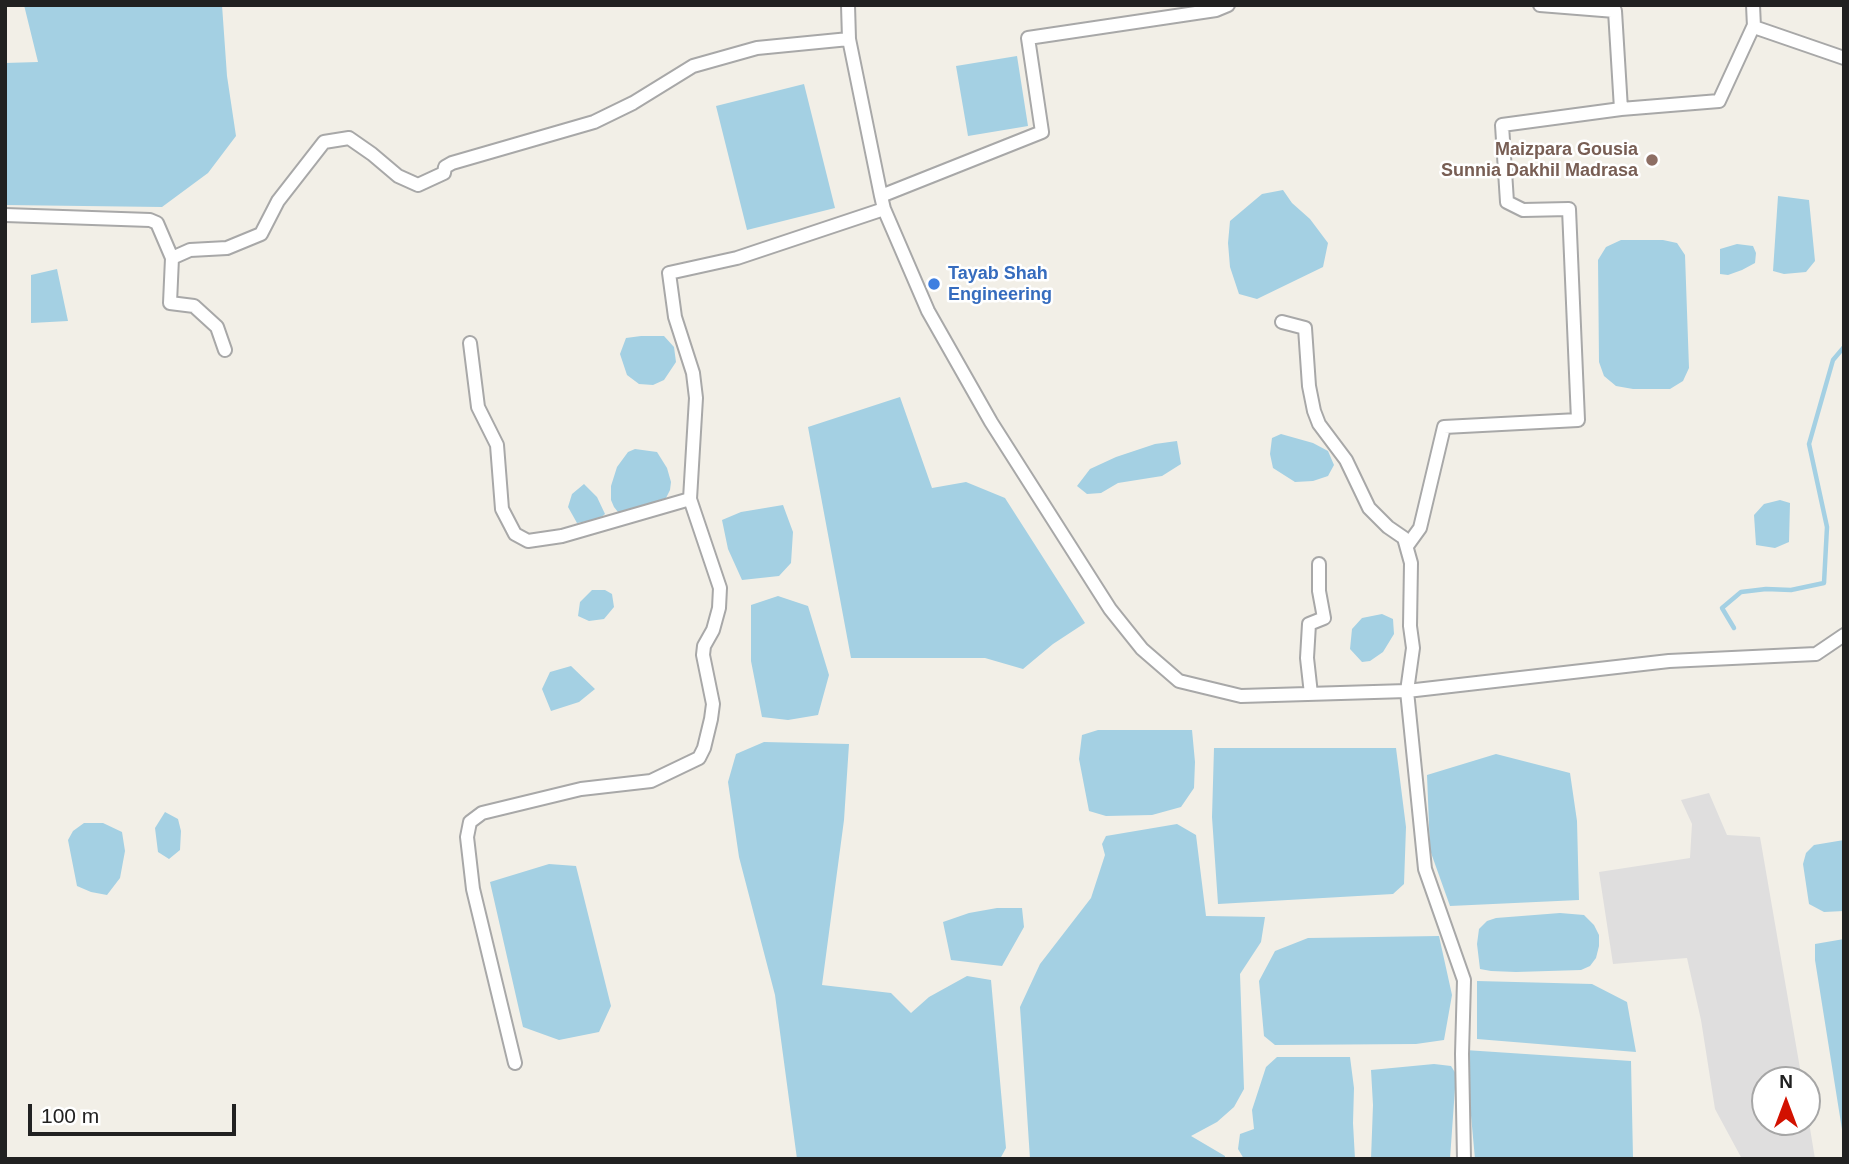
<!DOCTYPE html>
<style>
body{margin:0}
#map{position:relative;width:1849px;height:1164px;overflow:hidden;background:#f2efe7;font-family:Helvetica,sans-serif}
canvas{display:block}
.frame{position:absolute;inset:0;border:7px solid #212121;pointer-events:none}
.north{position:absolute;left:1751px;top:1066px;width:70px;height:70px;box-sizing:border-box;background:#fff;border:2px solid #a6a6a6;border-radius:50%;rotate:0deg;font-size:19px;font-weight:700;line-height:28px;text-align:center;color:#212121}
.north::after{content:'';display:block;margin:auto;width:24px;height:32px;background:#d21100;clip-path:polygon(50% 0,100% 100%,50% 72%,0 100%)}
.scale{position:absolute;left:28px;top:1104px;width:208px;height:32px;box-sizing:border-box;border:4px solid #212121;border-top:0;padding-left:9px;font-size:21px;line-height:24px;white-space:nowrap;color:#212121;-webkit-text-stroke:5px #fff;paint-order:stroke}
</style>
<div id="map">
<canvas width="1849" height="1164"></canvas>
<div class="frame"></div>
<div class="north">N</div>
<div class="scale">100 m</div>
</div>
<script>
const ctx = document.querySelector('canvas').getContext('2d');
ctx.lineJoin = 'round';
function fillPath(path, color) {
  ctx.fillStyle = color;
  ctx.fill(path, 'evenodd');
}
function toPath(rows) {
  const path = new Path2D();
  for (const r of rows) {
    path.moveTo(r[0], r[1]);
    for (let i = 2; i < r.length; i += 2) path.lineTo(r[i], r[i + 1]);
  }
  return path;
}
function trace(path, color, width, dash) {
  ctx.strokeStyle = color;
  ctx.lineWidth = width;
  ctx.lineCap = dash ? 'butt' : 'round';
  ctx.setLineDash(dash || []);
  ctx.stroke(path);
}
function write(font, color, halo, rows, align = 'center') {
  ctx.font = font + ' Helvetica,sans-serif';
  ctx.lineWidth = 5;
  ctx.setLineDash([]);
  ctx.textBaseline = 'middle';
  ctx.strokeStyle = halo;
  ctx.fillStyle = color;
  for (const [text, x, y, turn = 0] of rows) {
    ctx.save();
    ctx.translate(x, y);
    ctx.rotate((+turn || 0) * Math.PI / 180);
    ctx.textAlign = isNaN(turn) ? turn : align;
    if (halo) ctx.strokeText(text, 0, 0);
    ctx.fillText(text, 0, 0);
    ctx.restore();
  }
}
const residential = toPath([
 [1709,793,1727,835,1760,837,1802,1080,1765,1080,1765,1122,1807,1122,1807,1110,1815,1159,1742,1159,1715,1109,1701,1020,1687,958,1613,964,1599,872,1690,858,1692,824,1681,800]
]);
const water = toPath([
 [24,5,222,5,227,76,236,136,208,173,162,207,5,205,5,63,38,62],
 [1017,56,1028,126,968,136,956,66],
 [804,84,835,208,747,230,716,106],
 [1283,190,1292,203,1310,219,1328,243,1323,267,1257,299,1239,294,1230,267,1228,243,1230,221,1262,194],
 [1778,196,1809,200,1815,261,1806,272,1784,274,1773,271],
 [1621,240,1663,240,1677,243,1685,255,1689,368,1683,381,1670,389,1633,389,1616,386,1604,376,1599,362,1598,260,1606,247],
 [1737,244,1753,246,1756,253,1755,263,1742,270,1728,275,1720,274,1720,249],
 [57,269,68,321,31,323,31,275],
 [641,336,664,336,674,347,676,362,664,380,653,385,639,384,627,375,620,354,626,338],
 [900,397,932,488,966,482,1005,498,1085,623,1053,644,1023,669,985,658,851,658,808,427],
 [1281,434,1313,443,1328,451,1334,465,1328,476,1313,481,1295,482,1273,468,1270,454,1272,438],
 [1177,441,1181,464,1162,476,1118,483,1101,493,1087,494,1077,486,1090,469,1116,457,1155,444],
 [635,449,657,452,667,468,671,482,670,490,666,498,661,503,627,514,618,512,614,507,611,500,611,486,617,467,628,452],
 [584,484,597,497,605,514,599,519,577,523,568,507,572,494],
 [1780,500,1790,503,1789,542,1775,548,1756,545,1754,515,1764,504],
 [783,505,793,532,791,563,779,576,742,580,728,549,722,520,741,512],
 [592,590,605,590,612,594,614,607,604,619,589,621,578,616,580,602],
 [778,596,808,606,829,675,818,715,788,720,762,717,751,661,751,605],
 [1382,614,1393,619,1394,634,1383,652,1370,661,1362,662,1350,649,1352,629,1362,618],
 [571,666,595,689,579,702,551,711,542,689,550,672],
 [1098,730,1192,730,1195,762,1194,788,1181,807,1152,815,1106,816,1089,811,1079,759,1082,735],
 [764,742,849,744,844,820,822,985,891,993,911,1013,929,997,967,976,991,980,1006,1148,1000,1159,797,1159,775,995,739,857,728,782,736,754],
 [1214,748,1396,748,1406,827,1404,884,1393,894,1218,904,1212,817],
 [1496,754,1570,773,1577,821,1579,900,1450,906,1430,850,1427,775],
 [165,812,178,819,181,831,180,850,169,859,158,852,155,828],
 [84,823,103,823,122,832,125,851,120,878,107,895,91,892,77,886,68,840,73,831],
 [1177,824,1196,835,1206,916,1265,917,1261,942,1240,974,1244,1089,1234,1107,1217,1122,1191,1136,1225,1156,1225,1159,1030,1159,1020,1007,1040,964,1091,898,1105,855,1102,844,1106,836],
 [1844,840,1844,911,1824,912,1809,904,1803,864,1806,853,1814,845],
 [549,864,576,866,611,1006,599,1032,559,1040,523,1027,490,882],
 [997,908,1022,908,1024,927,1002,966,951,960,943,922,969,913],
 [1560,913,1584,915,1594,925,1599,935,1599,946,1596,958,1590,966,1581,970,1516,972,1491,971,1480,969,1477,944,1479,929,1487,921,1496,918],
 [1439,936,1452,995,1444,1040,1416,1044,1275,1045,1264,1036,1259,981,1275,951,1308,938],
 [1844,939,1844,1142,1815,960,1815,944],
 [1477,981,1592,984,1627,1002,1636,1052,1477,1039],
 [1465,1050,1631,1061,1633,1158,1475,1159],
 [1277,1057,1350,1057,1354,1088,1353,1123,1355,1159,1244,1159,1238,1149,1240,1134,1254,1129,1252,1110,1266,1067],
 [1434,1064,1451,1066,1456,1074,1450,1159,1371,1159,1373,1105,1371,1070]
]);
const stream = toPath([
 [1734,628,1722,608,1741,592,1766,589,1791,590,1824,583,1827,527,1809,444,1833,360,1844,347]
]);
const minor = toPath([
 [848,5,849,39,881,196,884,209,928,311,991,422,1110,609,1142,649,1179,681,1241,696,1407,691,1669,661,1816,654,1844,635],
 [1753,5,1754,27,1844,58],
 [1621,109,1719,101,1754,25],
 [881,196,1042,132,1028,38,1216,10,1228,5],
 [5,215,150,220,157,223,172,258,170,303,194,306,217,327,225,350],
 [172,258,190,250,227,248,261,234,278,201,324,142,349,138,372,154,398,176,418,185,444,173,445,167,452,163,594,122,633,103,693,66,757,48,849,39],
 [1282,322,1305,328,1309,386,1314,411,1319,424,1346,460,1369,508,1388,527,1404,538,1411,563,1410,626,1413,648,1407,691,1425,869,1464,980,1462,1054,1464,1159],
 [470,343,478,407,497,445,502,509,515,534,528,541,562,536,690,499],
 [1407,546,1420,528,1444,427,1578,420,1569,209,1523,210,1507,202,1502,125,1621,109,1615,11,1540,5],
 [1311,694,1307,658,1309,624,1324,618,1319,591,1319,564],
 [515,1063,473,889,467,837,470,822,482,813,581,789,651,781,699,758,704,748,711,719,713,704,703,655,704,646,713,630,719,608,720,588,690,499,696,398,693,373,675,317,669,273,737,258,884,209]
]);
const markers = [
 [1652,160,7,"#8d6e63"],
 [934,284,7,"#3f7fe0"]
];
const educationNames = [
 ["Maizpara Gousia",1638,150],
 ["Sunnia Dakhil Madrasa",1638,171]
];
const shopNames = [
 ["Tayab Shah",948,274],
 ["Engineering",948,295]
];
fillPath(residential, '#dfdede');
fillPath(water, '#a4d0e3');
trace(stream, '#a4d0e3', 4.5);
trace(minor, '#a8a8a8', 16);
trace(minor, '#fff', 12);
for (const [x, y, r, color] of markers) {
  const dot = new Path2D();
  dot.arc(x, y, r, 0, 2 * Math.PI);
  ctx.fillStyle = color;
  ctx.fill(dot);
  trace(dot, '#fff', 2.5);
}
write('bold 18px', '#785e54', '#fff', educationNames, 'right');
write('bold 18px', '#366cbe', '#fff', shopNames, 'left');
</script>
